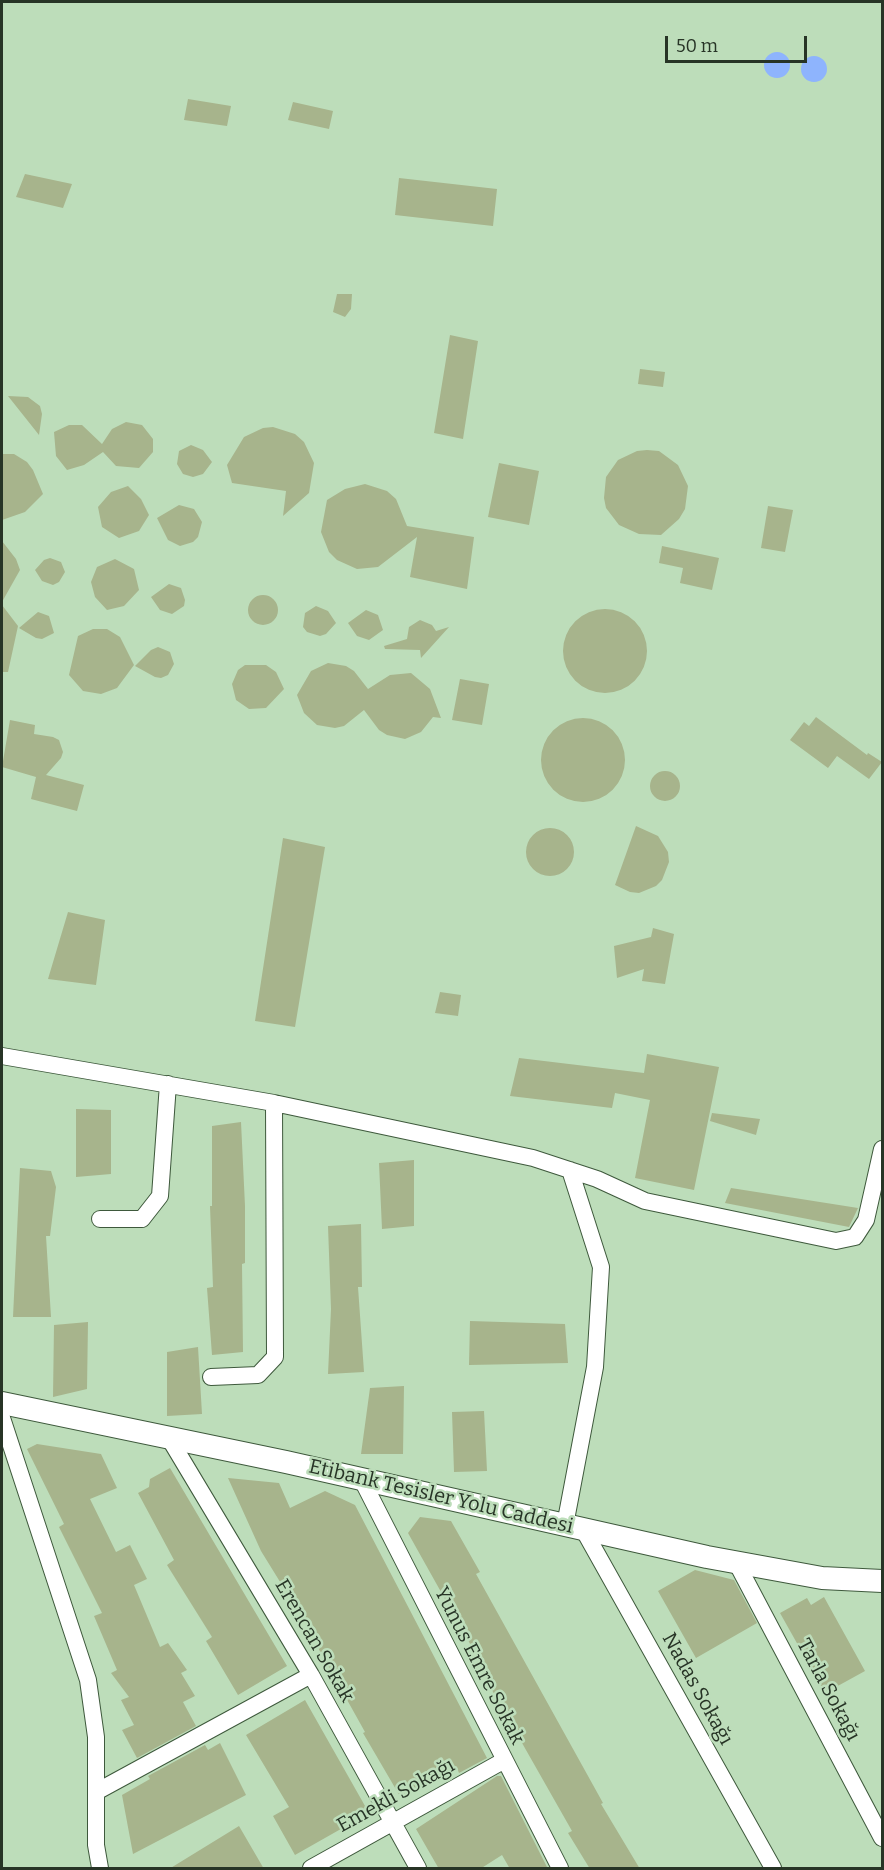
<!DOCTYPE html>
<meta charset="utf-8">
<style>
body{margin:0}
#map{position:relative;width:884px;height:1870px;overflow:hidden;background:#bdddba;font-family:Bitter,serif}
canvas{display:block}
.frame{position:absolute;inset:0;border:3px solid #273426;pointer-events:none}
.scale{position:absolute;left:665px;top:36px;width:142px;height:27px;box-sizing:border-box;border:3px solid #273426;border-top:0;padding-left:8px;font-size:18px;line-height:21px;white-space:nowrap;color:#273426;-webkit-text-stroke:4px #bdddba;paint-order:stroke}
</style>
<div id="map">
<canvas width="884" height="1870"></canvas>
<div class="frame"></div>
<div class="scale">50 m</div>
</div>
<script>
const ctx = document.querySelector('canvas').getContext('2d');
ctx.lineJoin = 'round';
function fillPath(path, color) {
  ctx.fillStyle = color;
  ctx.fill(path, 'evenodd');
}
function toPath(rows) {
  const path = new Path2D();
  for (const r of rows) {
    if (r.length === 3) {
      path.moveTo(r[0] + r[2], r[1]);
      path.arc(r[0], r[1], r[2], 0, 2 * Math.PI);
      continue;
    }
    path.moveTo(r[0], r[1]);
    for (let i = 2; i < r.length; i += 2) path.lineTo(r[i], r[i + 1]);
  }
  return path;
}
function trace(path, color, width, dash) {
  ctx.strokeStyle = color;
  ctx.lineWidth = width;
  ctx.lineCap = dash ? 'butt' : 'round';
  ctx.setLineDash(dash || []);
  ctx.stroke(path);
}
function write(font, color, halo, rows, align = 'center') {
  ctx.font = font + ' Bitter,serif';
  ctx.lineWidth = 5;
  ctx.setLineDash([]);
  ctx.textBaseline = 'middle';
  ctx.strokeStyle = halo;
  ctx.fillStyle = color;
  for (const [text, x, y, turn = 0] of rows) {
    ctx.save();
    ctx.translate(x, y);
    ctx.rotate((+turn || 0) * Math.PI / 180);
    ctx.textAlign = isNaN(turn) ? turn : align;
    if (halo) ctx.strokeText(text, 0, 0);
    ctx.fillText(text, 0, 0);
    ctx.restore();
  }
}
const water = toPath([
 [777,65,13],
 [814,69,13]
]);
const building = toPath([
 [188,99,231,106,227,126,184,120],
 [293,102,333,111,329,129,288,120],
 [25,174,72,184,63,208,16,197],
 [399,178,497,189,493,226,395,215],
 [337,294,352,294,351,309,345,317,333,312],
 [450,335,478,341,463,439,434,433],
 [640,369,665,372,663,387,638,384],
 [8,396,28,397,40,406,42,414,39,435],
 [126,422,142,425,153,439,153,452,139,468,116,466,103,452,84,465,67,470,56,456,54,432,69,425,82,425,102,444,112,429],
 [273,427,295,434,304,442,314,463,309,493,283,516,286,491,232,483,227,465,244,437,263,428],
 [191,445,203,450,212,462,203,474,193,477,183,474,177,464,179,451],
 [647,450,659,451,678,465,688,486,685,509,679,519,661,535,639,534,619,525,606,508,604,498,606,477,618,460,637,451],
 [2,454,14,454,27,462,33,470,43,494,25,512,2,520],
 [499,463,539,471,529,525,488,517],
 [365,484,387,491,396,499,407,526,474,537,467,589,410,577,417,537,378,567,357,569,337,560,329,552,321,532,327,500,345,489],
 [128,486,141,499,149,515,139,531,119,538,102,527,98,507,111,492],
 [179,505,194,509,202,522,198,537,193,542,180,546,168,540,157,518],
 [768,506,793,510,785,552,761,548],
 [2,541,16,559,20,570,2,602],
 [662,546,719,558,712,590,680,583,683,568,659,563],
 [50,558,61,562,65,572,59,582,53,585,42,581,35,570,44,560],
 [115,559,134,569,139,590,124,606,107,610,95,597,91,582,97,567],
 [169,584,181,588,185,600,184,606,172,614,160,610,151,597],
 [263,610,15],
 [2,605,18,626,8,672,2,672],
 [316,606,328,611,336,623,326,634,320,636,307,632,303,627,305,613],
 [605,651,42],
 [366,610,378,615,383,630,369,640,357,636,348,623],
 [38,612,49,616,54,633,42,639,36,638,19,628],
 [420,620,432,625,436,631,449,627,421,658,420,650,385,649,384,646,407,639,409,627],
 [93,629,107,629,120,637,134,665,117,688,101,694,83,691,69,675,78,636],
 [158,647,170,652,174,664,168,675,161,678,155,677,135,666,151,650],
 [328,663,346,666,354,671,368,689,390,675,411,673,430,689,441,718,433,717,421,732,405,739,387,735,379,730,364,710,344,726,335,728,317,725,304,713,297,695,311,671],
 [245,665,266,665,276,672,284,689,266,708,249,709,236,700,232,684,238,670],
 [460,679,489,684,482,725,452,720],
 [816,717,867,755,868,753,882,762,869,779,837,756,828,768,790,740,804,722,809,726],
 [583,760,42],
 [10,720,35,725,34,734,53,737,59,740,63,752,61,758,46,775,84,785,77,811,31,799,36,777,2,767],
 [665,786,15],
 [636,826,658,836,668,852,669,862,662,880,656,886,639,893,630,892,615,885],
 [550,852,24],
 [283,838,325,847,295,1027,255,1021],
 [68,912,105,920,96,985,48,979],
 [653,928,674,934,665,984,642,981,644,969,617,978,614,946,651,937],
 [440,992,461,995,458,1016,435,1013],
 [647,1054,719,1067,694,1190,635,1178,650,1100,615,1093,612,1108,510,1096,519,1058,644,1073],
 [76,1109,111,1110,111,1174,76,1177],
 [712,1113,760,1119,756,1135,710,1121],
 [241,1122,245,1206,245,1263,242,1264,243,1352,212,1355,207,1288,213,1287,210,1206,212,1206,212,1126],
 [414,1160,414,1226,382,1229,379,1163],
 [20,1168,51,1171,56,1187,50,1236,46,1236,51,1317,13,1317],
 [731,1188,858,1208,849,1227,725,1203],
 [361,1224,362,1287,358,1287,364,1372,328,1374,331,1309,328,1226],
 [470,1321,565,1324,568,1363,469,1365],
 [88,1322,87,1389,53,1397,54,1325],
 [198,1347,202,1414,167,1416,167,1352],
 [404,1386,403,1454,361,1454,370,1388],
 [484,1411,487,1471,454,1472,452,1412],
 [37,1444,101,1454,117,1488,90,1499,116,1552,130,1545,147,1579,134,1585,160,1647,168,1643,187,1670,181,1673,195,1696,183,1702,196,1726,137,1758,122,1730,134,1725,121,1700,129,1697,111,1673,117,1670,94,1616,102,1613,59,1527,64,1524,27,1449],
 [170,1468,287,1666,238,1695,206,1641,212,1637,167,1565,174,1560,138,1493,149,1487,150,1479],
 [228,1478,279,1483,290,1508,325,1491,355,1505,487,1758,459,1773,457,1768,451,1772,449,1769,401,1798,363,1733,365,1732,317,1646,319,1645,261,1551],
 [420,1517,451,1521,480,1572,476,1574,603,1803,601,1804,640,1869,590,1869,568,1833,572,1831,480,1669,483,1667,408,1533],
 [695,1570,734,1580,757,1623,696,1658,658,1591],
 [824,1597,865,1671,825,1693,780,1613,807,1598,811,1605],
 [305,1700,369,1813,295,1855,273,1816,289,1807,246,1735],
 [220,1743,246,1795,133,1854,122,1795,150,1779,148,1776,205,1745,208,1750],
 [497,1776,501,1776,548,1869,510,1869,502,1855,480,1869,439,1869,416,1829],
 [239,1826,264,1869,169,1869]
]);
const street = toPath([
 [2,1056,274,1103,533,1158,597,1179,645,1201,836,1241,855,1237,866,1220,882,1149],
 [100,1219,142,1219,160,1196,168,1084],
 [211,1377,258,1375,275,1357,274,1103],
 [2,1418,88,1680,96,1737,96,1845,100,1868],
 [169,1438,311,1675,418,1868],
 [363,1482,560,1868],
 [565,1525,595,1367,601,1267,570,1170],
 [583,1529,773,1868],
 [736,1562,882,1838],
 [96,1792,311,1675],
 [311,1868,503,1761]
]);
const secondary = toPath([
 [2,1403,286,1462,707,1557,822,1578,882,1581]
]);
const streetNames = [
 ["Etibank Tesisler Yolu Caddesi",441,1497,13],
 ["Erencan Sokak",314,1641,60],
 ["Yunus Emre Sokak",479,1666,63],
 ["Nadas Sokağı",697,1689,61],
 ["Tarla Sokağı",828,1690,62],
 ["Emekli Sokağı",396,1796,-29]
];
fillPath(water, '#8eb4fd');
fillPath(building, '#a7b48c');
trace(street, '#3e593c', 18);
trace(secondary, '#3e593c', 24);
trace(street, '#fff', 16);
trace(secondary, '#fff', 22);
write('20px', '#273426', '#bdddba', streetNames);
</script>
